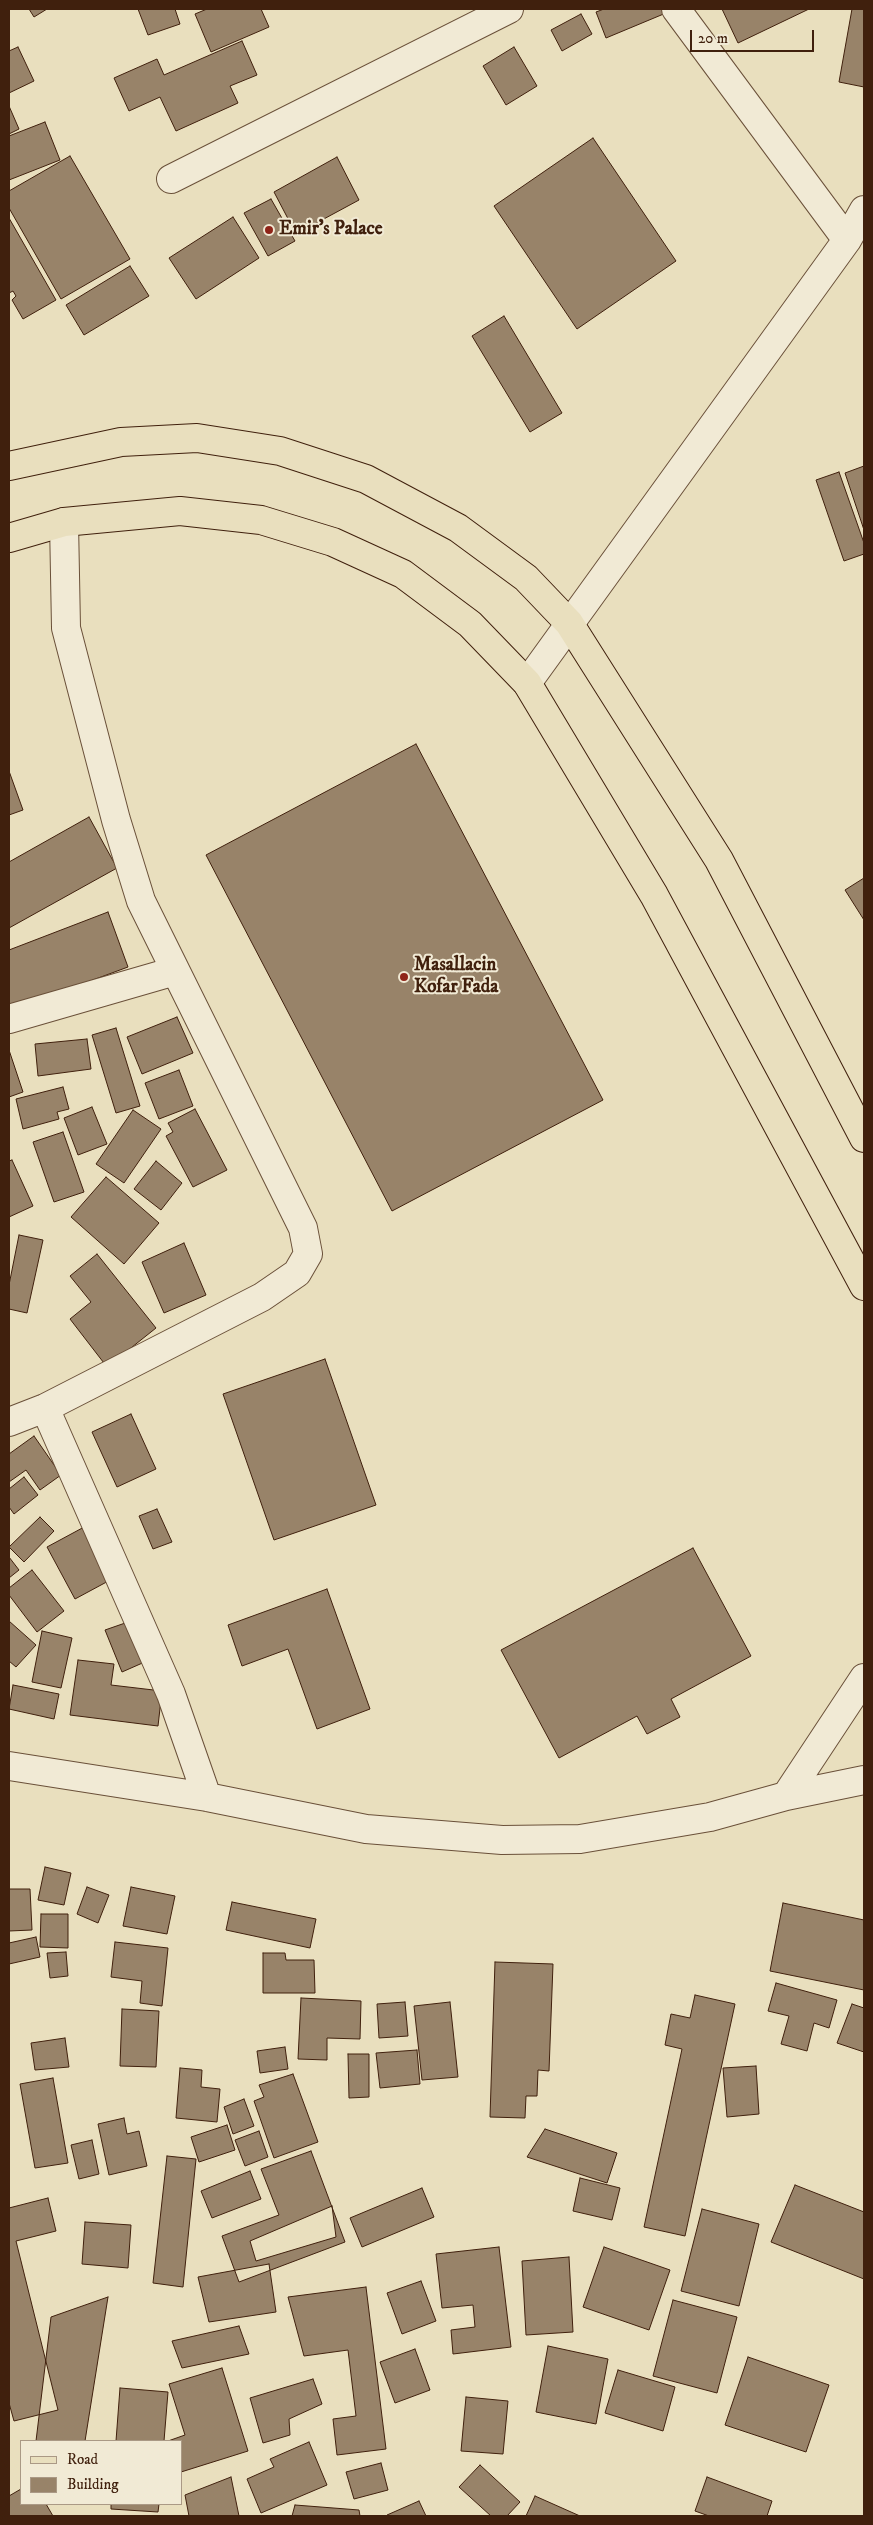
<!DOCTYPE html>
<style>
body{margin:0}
#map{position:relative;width:873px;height:2525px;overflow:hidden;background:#e9dfbe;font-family:"IM FELL DW Pica",serif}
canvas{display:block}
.frame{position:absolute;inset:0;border:10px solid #40200d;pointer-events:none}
.legend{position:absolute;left:20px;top:2440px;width:162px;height:65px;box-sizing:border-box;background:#f1ead5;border:1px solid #aa9985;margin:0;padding:6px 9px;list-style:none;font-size:15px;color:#40200d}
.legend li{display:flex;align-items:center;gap:10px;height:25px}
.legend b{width:25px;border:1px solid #aa9985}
.scale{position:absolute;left:690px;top:30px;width:124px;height:22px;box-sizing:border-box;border:2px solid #40200d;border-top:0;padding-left:6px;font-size:15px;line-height:18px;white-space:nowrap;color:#40200d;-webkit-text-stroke:4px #f1ead5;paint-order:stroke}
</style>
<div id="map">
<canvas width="873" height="2525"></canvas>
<div class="frame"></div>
<ul class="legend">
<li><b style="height:6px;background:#e9dfbe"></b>Road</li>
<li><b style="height:14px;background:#988369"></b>Building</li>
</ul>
<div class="scale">20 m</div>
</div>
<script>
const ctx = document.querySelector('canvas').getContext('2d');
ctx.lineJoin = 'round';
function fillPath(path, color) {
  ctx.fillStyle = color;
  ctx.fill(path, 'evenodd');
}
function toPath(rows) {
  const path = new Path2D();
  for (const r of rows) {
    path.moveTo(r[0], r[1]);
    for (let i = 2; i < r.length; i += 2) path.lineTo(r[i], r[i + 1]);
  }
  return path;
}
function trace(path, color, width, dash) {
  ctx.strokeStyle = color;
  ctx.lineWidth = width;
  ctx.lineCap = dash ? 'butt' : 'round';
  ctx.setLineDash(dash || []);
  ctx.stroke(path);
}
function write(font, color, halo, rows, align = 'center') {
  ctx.font = font + ' "IM FELL DW Pica",serif';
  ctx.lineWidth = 4;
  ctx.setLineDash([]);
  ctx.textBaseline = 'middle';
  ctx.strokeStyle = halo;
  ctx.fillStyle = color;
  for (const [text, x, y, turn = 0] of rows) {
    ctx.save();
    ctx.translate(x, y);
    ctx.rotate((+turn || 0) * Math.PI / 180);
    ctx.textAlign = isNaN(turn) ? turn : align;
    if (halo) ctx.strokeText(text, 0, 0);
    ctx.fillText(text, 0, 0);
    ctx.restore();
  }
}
const building = toPath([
 [29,9,47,9,34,17,29,9],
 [138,9,175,9,180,24,148,35,138,9],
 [207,9,261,9,269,27,211,52,195,14,207,9],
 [604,9,664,9,666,13,606,38,596,12,604,9],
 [722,9,809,9,738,43,722,9],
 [852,9,864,9,864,87,839,82,852,9],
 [581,14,592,34,562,51,551,30,581,14],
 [242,41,257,75,230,86,238,103,176,131,160,97,129,111,114,78,157,59,164,75,242,41],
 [18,47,34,81,9,93,9,51,18,47],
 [514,47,537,86,506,105,483,66,514,47],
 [9,106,19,129,9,134,9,106],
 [45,122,60,160,9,180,9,136,45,122],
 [593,138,676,261,577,329,494,206,593,138],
 [70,156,130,259,61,299,9,208,9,191,70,156],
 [337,157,359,200,296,234,274,192,337,157],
 [271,199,295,241,268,256,244,213,271,199],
 [233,217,259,258,196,299,169,258,233,217],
 [9,218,56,300,23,319,12,300,16,296,13,291,9,293,9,218],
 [130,266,149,296,84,335,66,305,130,266],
 [504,316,562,413,530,432,472,336,504,316],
 [864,466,864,530,845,473,864,466],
 [839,472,864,543,864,554,844,561,816,480,839,472],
 [416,744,603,1100,392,1211,206,855,416,744],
 [9,771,23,810,9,815,9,771],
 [89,817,117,868,9,928,9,862,89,817],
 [864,878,864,920,845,890,864,878],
 [108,912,128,967,9,1011,9,950,108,912],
 [177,1017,193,1053,142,1074,127,1037,177,1017],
 [116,1028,140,1106,116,1113,92,1035,116,1028],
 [87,1039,91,1069,38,1076,35,1044,87,1039],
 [9,1050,23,1092,9,1097,9,1050],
 [179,1070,193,1106,159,1119,145,1083,179,1070],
 [63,1087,69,1109,57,1112,59,1119,23,1129,16,1099,63,1087],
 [92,1107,107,1144,78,1155,64,1118,92,1107],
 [195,1109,227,1170,193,1187,166,1136,173,1132,168,1123,195,1109],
 [133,1110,161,1129,124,1183,96,1164,133,1110],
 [63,1132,84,1192,54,1202,33,1142,63,1132],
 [12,1160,33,1206,9,1217,9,1161,12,1160],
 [156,1161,182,1183,161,1210,134,1189,156,1161],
 [106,1177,159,1223,124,1264,71,1217,106,1177],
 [19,1235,43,1240,27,1313,9,1309,9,1285,19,1235],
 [184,1243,206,1295,164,1313,142,1262,184,1243],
 [97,1254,156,1328,107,1367,70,1319,91,1302,70,1276,97,1254],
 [325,1359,376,1505,274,1540,223,1394,325,1359],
 [131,1414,156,1469,117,1487,92,1432,131,1414],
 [34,1436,61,1475,40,1490,26,1470,9,1482,9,1454,34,1436],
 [24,1477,38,1495,14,1514,9,1507,9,1489,24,1477],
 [157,1509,172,1542,153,1549,139,1516,157,1509],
 [40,1517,54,1531,24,1562,9,1547,40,1517],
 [86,1526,114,1578,75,1599,47,1547,86,1526],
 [693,1548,751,1656,671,1699,680,1717,647,1734,637,1716,559,1758,501,1650,693,1548],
 [9,1557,19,1570,9,1578,9,1557],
 [32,1570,64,1611,37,1632,9,1595,9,1588,32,1570],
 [327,1589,370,1709,317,1729,288,1649,242,1666,228,1625,327,1589],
 [9,1621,36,1645,16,1667,9,1661,9,1621],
 [131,1621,147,1661,122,1672,105,1630,131,1621],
 [42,1631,72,1638,61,1688,32,1682,42,1631],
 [78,1660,114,1664,111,1685,162,1691,158,1726,70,1715,78,1660],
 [13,1685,59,1694,54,1719,9,1709,13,1685],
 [45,1867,71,1873,64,1905,38,1900,45,1867],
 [87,1887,109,1895,98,1923,77,1914,87,1887],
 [131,1887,175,1896,167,1934,123,1926,131,1887],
 [9,1889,30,1889,32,1930,9,1931,9,1889],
 [232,1902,316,1919,310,1948,226,1930,232,1902],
 [783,1903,864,1920,864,1990,770,1971,783,1903],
 [41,1914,68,1914,68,1948,40,1947,41,1914],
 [36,1937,40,1957,9,1964,9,1943,36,1937],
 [115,1942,168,1948,162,2006,140,2003,142,1981,111,1977,115,1942],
 [66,1952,68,1976,50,1978,47,1953,66,1952],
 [263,1953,285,1953,286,1960,314,1960,315,1993,263,1993,263,1953],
 [495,1962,553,1964,549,2071,538,2070,537,2096,526,2096,525,2118,490,2117,495,1962],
 [776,1983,837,2000,829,2028,814,2023,807,2051,781,2044,789,2016,768,2011,776,1983],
 [695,1995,735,2004,685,2236,644,2227,682,2049,665,2045,671,2014,690,2018,695,1995],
 [301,1998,361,2001,360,2039,327,2038,327,2060,298,2059,301,1998],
 [405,2002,408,2036,379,2038,377,2004,405,2002],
 [450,2002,458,2077,422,2080,414,2006,450,2002],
 [852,2004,864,2008,864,2052,837,2043,852,2004],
 [122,2009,159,2011,156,2067,120,2066,122,2009],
 [65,2038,69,2067,35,2070,31,2043,65,2038],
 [285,2047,288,2069,260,2073,257,2051,285,2047],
 [417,2050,420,2084,380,2088,376,2053,417,2050],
 [348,2054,369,2054,369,2097,349,2098,348,2054],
 [756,2066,759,2114,727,2117,723,2068,756,2066],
 [180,2068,202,2070,201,2087,220,2089,217,2122,176,2118,180,2068],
 [293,2074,318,2142,274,2158,254,2101,264,2097,259,2085,293,2074],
 [53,2078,68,2163,35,2168,20,2084,53,2078],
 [244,2099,254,2126,233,2134,224,2107,244,2099],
 [124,2118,127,2134,139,2131,147,2166,109,2175,98,2124,124,2118],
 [227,2125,235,2150,199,2162,191,2137,227,2125],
 [545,2129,617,2153,607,2183,527,2157,545,2129],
 [259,2131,268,2157,245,2166,235,2140,259,2131],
 [92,2140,99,2174,79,2179,71,2145,92,2140],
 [311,2151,345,2242,239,2282,222,2236,279,2215,261,2169,311,2151],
 [167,2156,196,2159,183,2287,153,2283,167,2156],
 [250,2171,261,2199,212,2218,201,2191,250,2171],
 [580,2178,620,2188,612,2220,573,2211,580,2178],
 [795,2185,864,2212,864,2279,771,2242,795,2185],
 [422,2188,434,2217,362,2247,350,2218,422,2188],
 [48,2198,56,2231,16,2241,58,2410,14,2421,9,2403,9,2208,48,2198],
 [332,2206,336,2237,256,2261,250,2241,332,2206],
 [702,2209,759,2224,739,2306,681,2291,702,2209],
 [85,2222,131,2225,128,2268,82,2264,85,2222],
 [499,2247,511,2347,453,2354,451,2330,475,2327,473,2305,442,2308,436,2254,499,2247],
 [604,2247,670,2270,649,2330,583,2307,604,2247],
 [569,2257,573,2332,526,2335,522,2261,569,2257],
 [269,2264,276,2312,209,2322,198,2277,269,2264],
 [421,2281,436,2321,402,2334,387,2293,421,2281],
 [366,2287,386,2449,337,2455,333,2419,356,2416,348,2350,304,2356,288,2297,366,2287],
 [108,2297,85,2441,36,2441,51,2317,108,2297],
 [673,2300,737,2317,717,2393,653,2376,673,2300],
 [239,2326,249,2354,182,2368,172,2341,239,2326],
 [548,2346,608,2359,596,2424,536,2412,548,2346],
 [415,2349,430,2390,395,2403,380,2362,415,2349],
 [748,2357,829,2385,806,2452,725,2425,748,2357],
 [222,2368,248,2451,181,2472,181,2441,168,2441,185,2435,169,2384,222,2368],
 [618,2370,675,2387,663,2431,605,2413,618,2370],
 [313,2379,322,2404,289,2419,290,2435,263,2443,250,2398,313,2379],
 [120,2388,168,2392,164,2441,116,2441,120,2388],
 [466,2397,508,2401,503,2454,461,2451,466,2397],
 [309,2442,327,2485,261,2513,247,2479,274,2467,270,2459,309,2442],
 [381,2463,388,2490,354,2499,346,2472,381,2463],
 [480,2465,520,2502,507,2516,491,2516,459,2487,480,2465],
 [231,2477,239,2516,189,2516,185,2495,231,2477],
 [707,2477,772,2501,767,2516,709,2516,695,2511,707,2477],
 [21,2489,21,2504,46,2504,53,2516,9,2516,9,2496,21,2489],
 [535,2496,580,2516,526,2516,535,2496],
 [419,2501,426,2516,388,2516,387,2515,419,2501],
 [111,2504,159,2504,158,2512,111,2509,111,2504],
 [295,2505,359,2510,360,2516,292,2516,295,2505]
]);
const minor = toPath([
 [676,9,847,240],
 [171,179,509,9],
 [527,683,847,240,864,210],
 [9,1019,175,971],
 [45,1408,171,1694,207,1797],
 [9,1422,45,1408,262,1297,297,1273,308,1254,303,1228,141,901,116,820,66,628,64,522],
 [9,1766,207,1797,366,1829,502,1840,580,1839,710,1817,786,1796,864,1780],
 [786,1796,864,1678]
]);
const major = toPath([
 [9,466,121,442,197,438,280,451,366,479,458,528,526,578,569,623,719,860,864,1138],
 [9,538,64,522,180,511,261,520,333,542,403,574,470,624,527,683,654,895,864,1286]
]);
const markers = [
 [269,230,5,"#8f2418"],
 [404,977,5,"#8f2418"]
];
const poiNames = [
 ["Emir's Palace",279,230],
 ["Masallacin",414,966],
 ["Kofar Fada",414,988]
];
fillPath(building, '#988369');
trace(building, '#40200d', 1);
trace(minor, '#6a5039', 30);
trace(major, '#40200d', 30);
trace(minor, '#f1ead5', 28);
trace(major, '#e9dfbe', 28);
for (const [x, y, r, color] of markers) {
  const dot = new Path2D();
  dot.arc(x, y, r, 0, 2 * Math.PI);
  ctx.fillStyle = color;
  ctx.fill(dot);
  trace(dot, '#f1ead5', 2);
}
write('bold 19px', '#40200d', '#f1ead5', poiNames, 'left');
</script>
